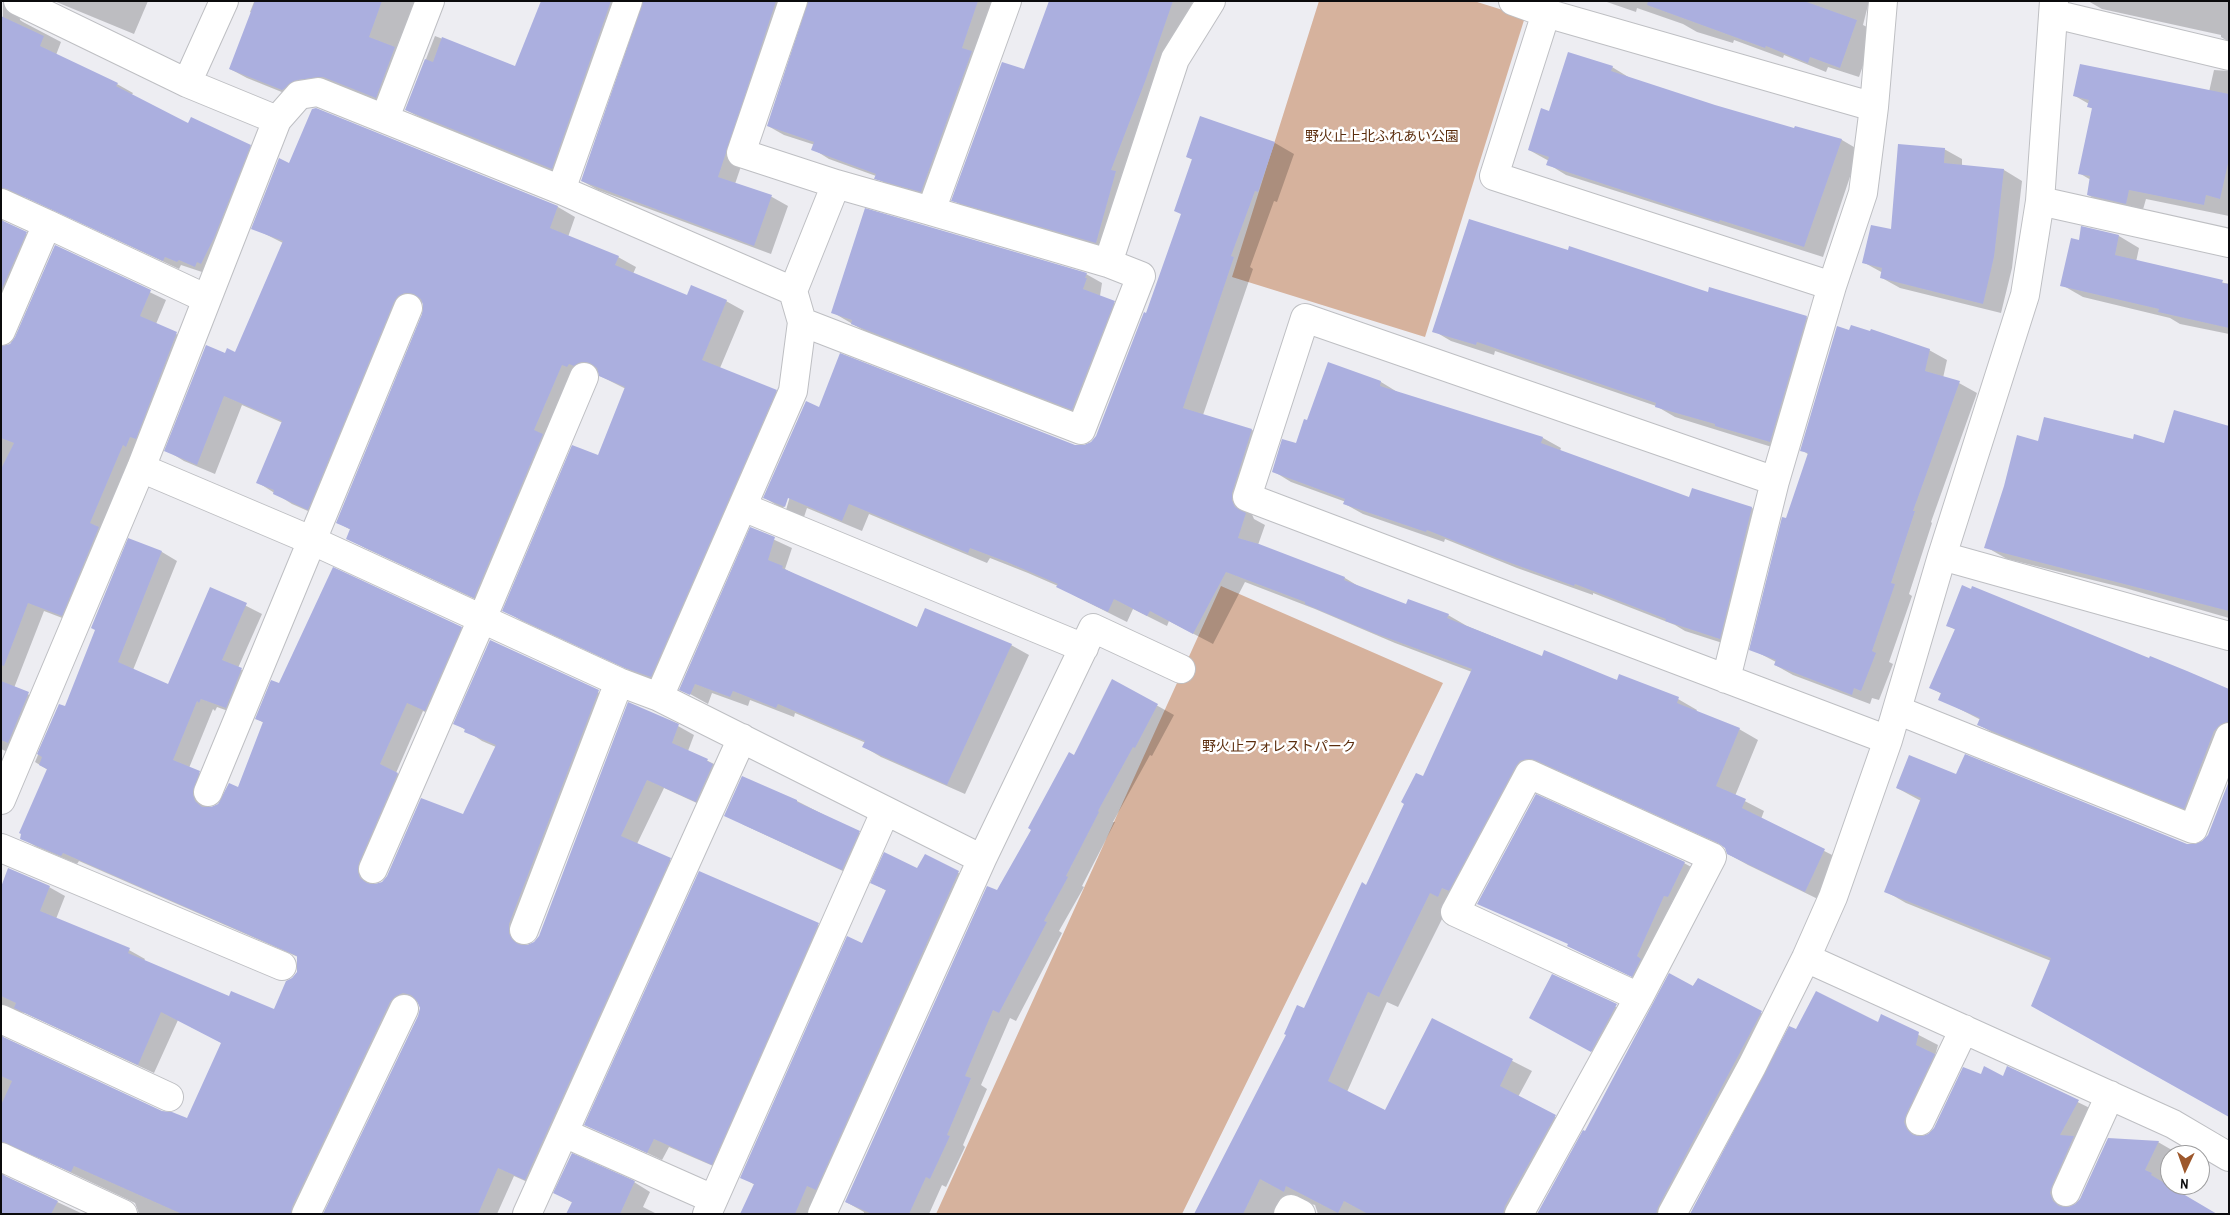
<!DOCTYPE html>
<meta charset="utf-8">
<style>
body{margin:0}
#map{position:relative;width:2230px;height:1215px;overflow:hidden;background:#ededf2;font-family:"Archivo Narrow",sans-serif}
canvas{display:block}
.frame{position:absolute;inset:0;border:2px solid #0b0b0d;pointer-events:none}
.north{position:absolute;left:2160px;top:1145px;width:50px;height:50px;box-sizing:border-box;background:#fff;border:1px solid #9d9d9e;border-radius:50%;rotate:183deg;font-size:14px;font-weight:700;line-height:20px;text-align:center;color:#0b0b0d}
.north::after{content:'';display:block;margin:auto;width:18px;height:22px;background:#9d582c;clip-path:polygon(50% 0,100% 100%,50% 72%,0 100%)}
</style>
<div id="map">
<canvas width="2230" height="1215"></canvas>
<div class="frame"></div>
<div class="north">N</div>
</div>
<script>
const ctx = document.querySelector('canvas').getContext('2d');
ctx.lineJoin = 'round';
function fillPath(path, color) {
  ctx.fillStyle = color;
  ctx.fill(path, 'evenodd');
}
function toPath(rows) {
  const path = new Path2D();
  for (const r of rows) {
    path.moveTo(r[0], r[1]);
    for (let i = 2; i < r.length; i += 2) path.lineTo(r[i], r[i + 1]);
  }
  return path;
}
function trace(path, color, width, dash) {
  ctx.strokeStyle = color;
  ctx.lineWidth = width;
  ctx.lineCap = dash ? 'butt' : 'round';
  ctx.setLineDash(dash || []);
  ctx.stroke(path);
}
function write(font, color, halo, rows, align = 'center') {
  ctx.font = font + ' "Archivo Narrow","Noto Sans JP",sans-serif';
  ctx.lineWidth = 5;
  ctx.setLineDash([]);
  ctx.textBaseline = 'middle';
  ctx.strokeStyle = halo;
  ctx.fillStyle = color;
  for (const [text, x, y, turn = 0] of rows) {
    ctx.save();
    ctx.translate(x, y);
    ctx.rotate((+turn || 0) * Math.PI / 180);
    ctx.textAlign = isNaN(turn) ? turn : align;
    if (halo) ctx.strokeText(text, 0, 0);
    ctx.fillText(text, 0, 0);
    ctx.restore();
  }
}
const green = toPath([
 [1319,1,1474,1,1525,17,1425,337,1232,277],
 [1221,586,1443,683,1182,1214,936,1214]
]);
const shadow = toPath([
 [3,1,9,1,19,7,20,20,23,22,61,42,56,55,117,84,133,93,131,96,188,125,250,146,266,155,211,275,181,265,179,269,25,197,17,196,1,213],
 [54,1,148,1,134,34],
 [252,1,418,1,406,25,421,33,392,107,341,86,313,88,299,99,247,78,230,69,252,13,250,12,254,2],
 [542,1,632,1,568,178,423,119,406,110,435,36,516,67],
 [644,1,797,1,735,184,772,197,788,206,771,254,598,190,582,181],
 [809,1,998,1,938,200,892,187,876,178,876,176,829,159,813,149,815,145,784,135,768,126],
 [1050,1,1193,1,1162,89,1113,252,969,210,953,200,1025,71],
 [1604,1,1869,1,1863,25,1875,31,1859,77,1828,67,1826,72,1784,55,1783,58,1734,40,1733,43,1697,32,1683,24,1637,8,1636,12],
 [2088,1,2229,1,2229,42,2221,37,2221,35,2102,9],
 [1612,67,1630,78,1715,106,1795,130,1842,140,1859,150,1823,257,1566,175,1548,164,1549,161,1529,150,1550,113],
 [2214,70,2229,71,2229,216,2146,199,2142,213,2105,204,2088,195,2091,180,2079,173,2093,109,2089,107,2089,104,2075,96,2209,92],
 [316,109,558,207,575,217,568,237,618,257,636,267,633,274,687,296,726,301,744,311,720,368,776,391,794,401,669,686,644,677,522,621,504,610,598,457,626,389,600,376,599,372,592,375,492,607,365,548,347,538,351,530,338,523,424,314,423,302,416,306,326,519,292,504,257,482,283,423,242,405,215,474,184,461,166,450,225,354,236,354,283,243,253,228,290,164],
 [1201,117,1275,143,1294,154,1277,202,1274,201,1250,267,1253,269,1203,415,1252,430,1271,441,1251,512,1254,519,1265,525,1258,545,1345,578,1363,589,1407,606,1448,615,1467,626,1543,657,1678,699,1697,710,1696,712,1739,729,1758,740,1735,796,1764,811,1761,819,1844,861,1824,902,1748,865,1728,854,1726,847,1556,770,1548,769,1450,903,1398,1007,1387,1002,1347,1092,1386,1111,1432,1020,1532,1071,1518,1097,1574,1127,1526,1214,1318,1214,1315,1205,1311,1204,1303,1206,1296,1214,1195,1214,1305,1010,1424,778,1472,672,1395,643,1315,609,1245,582,1213,644,1169,621,1167,626,1133,609,1127,622,1077,597,1058,586,1028,573,990,558,987,563,869,514,862,531,807,508,804,517,786,510,791,493,787,498,783,509,765,498,820,408,1075,446,1083,447,1091,443,1097,436,1147,314,1182,214,1193,160,1187,157],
 [1944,149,1962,159,1962,166,2004,170,2022,181,2012,268,2001,313,1900,288,1882,278,1883,273,1863,262,1893,231],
 [1,215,4,223,42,242,1,341],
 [2119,236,2139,248,2136,262,2229,284,2229,334,2180,324,2170,318,2083,297,2062,285,2080,241],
 [56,247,166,300,156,324,192,342,78,624,44,611,14,688,45,702,21,758,1,749,1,344,3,348,11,344,16,338],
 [1086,274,1102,283,1100,296,1130,311,1088,418,868,333,832,312],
 [1708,294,1806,317,1824,328,1788,452,1675,417,1656,406,1495,351,1494,355,1451,341,1434,331],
 [1929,350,1947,360,1943,378,1959,383,1977,393,1931,522,1932,523,1909,594,1912,596,1889,662,1893,664,1879,700,1872,698,1870,704,1793,675,1775,665,1776,662,1751,649,1787,519,1809,455,1802,450],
 [1329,364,1381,382,1399,393,1543,438,1561,448,1560,451,1690,499,1693,490,1752,508,1770,519,1738,648,1685,631,1675,625,1593,593,1593,595,1517,568,1445,539,1444,542,1363,514,1345,504,1346,502,1291,482,1273,471,1296,444,1308,422],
 [2229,427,2229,618,2125,588,2007,559,1986,547,2039,443,2133,440,2165,445],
 [751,529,792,548,785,569,800,577,918,628,1011,645,1029,655,965,794,881,757,864,747,866,743,795,713,794,717,750,700,748,706,712,693,708,704,681,689],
 [129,540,162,552,177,561,133,670,169,685,211,588,262,614,238,668,257,678,242,716,217,707,215,711,213,709,189,768,215,781,208,803,210,809,219,805,239,788,264,723,257,719,280,685,461,628,477,637,441,719,423,711,396,773,413,783,373,881,375,886,383,883,464,816,496,747,482,741,455,723,491,641,614,700,524,943,526,946,535,943,678,726,694,735,688,751,724,769,712,810,664,788,637,844,686,868,541,1188,514,1176,497,1214,325,1214,419,1016,421,1007,419,1002,411,1005,309,1214,139,1214,135,1203,25,1151,17,1150,1,1165,1,1031,4,1038,162,1112,188,1120,222,1043,178,1020,154,1073,25,1013,17,1012,1,1028,1,959,49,887,65,896,56,919,129,950,145,959,144,961,230,997,274,1011,297,973,298,957,79,861,77,864,37,847,21,838,48,770,35,762,59,705,65,708,97,630],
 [1948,626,2229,691,2229,759,2205,819,2000,737,1979,725,1981,720,1940,699,1942,694,1931,688,1956,630],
 [1113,681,1174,715,1152,756,1150,755,1113,822,1115,822,1082,886,1084,887,1059,931,1062,933,1016,1021,1010,1018,981,1085,987,1089,963,1145,965,1147,946,1187,942,1185,929,1214,864,1214,864,1212,846,1202,997,892,1074,756],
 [1957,775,2187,845,2195,846,2203,843,2209,835,2229,1116,2051,961,1906,903,1885,891,1921,801,1897,788],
 [797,801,877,842,860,879,744,825,726,815],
 [925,855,975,882,815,1214,742,1214,755,1185,742,1177,862,944,887,891,872,883,918,869],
 [1684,863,1693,868,1677,901,1673,900,1645,962,1641,981,1568,946],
 [818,925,833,933,727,1172,669,1147,662,1160,586,1124],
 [1553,976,1634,1016,1609,1061,1549,1028],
 [1698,979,1780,1023,1679,1214,1538,1214,1585,1132],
 [1882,1016,1938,1045,1935,1056,1953,1066,1923,1133,1924,1137,1929,1135,1982,1076,2004,1078,2008,1068,2098,1112,2069,1205,2070,1208,2158,1142,2177,1153,2176,1155,2170,1155,2170,1168,2164,1181,2170,1185,2170,1187,2215,1214,1691,1214,1796,1031,1878,1024],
 [1,1169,6,1178,83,1214,1,1214],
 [634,1182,650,1192,643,1207,657,1214,568,1214,573,1203,555,1193]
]);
const building = toPath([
 [255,1,382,1,369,37,395,47,376,98,323,77,297,80,282,90,229,69],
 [541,1,611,1,552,169,405,110,425,59,433,62,442,37,515,66],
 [643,1,776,1,718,177,772,195,754,246,581,181],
 [808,1,978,1,962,48,972,51,921,192,874,179,876,174,811,150,814,142,767,126],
 [1049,1,1173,1,1146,79,1111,170,1116,171,1096,243,951,201,1002,62,1024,69],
 [1648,1,1804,1,1857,20,1840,68,1810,57,1808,63,1766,46,1765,48,1647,5],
 [1,16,44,36,40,46,118,83,116,86,188,123,191,117,251,145,214,238,201,264,197,262,195,267,179,260,177,262,165,257,163,261,7,189,1,188],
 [1568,52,1613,66,1611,71,1715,105,1794,128,1795,126,1842,139,1804,247,1720,220,1719,222,1546,165,1549,157,1528,150,1541,108,1549,111],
 [2080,64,2229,94,2229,159,2220,199,2206,195,2204,205,2129,190,2126,204,2087,195,2090,176,2078,174,2092,108,2087,107,2089,100,2073,96],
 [316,108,558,206,550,228,619,256,615,265,687,295,691,285,727,300,702,360,777,390,651,677,625,668,502,611,572,445,598,455,625,387,599,376,597,368,590,363,582,362,574,366,569,364,567,367,562,365,534,430,543,434,474,598,346,539,350,529,336,523,422,314,423,305,421,299,414,294,405,293,398,296,394,302,308,510,273,494,274,490,256,483,282,421,224,396,197,465,164,451,206,345,225,353,227,348,235,352,283,241,251,229,279,158,289,163,312,109],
 [1200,116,1275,142,1258,192,1255,191,1231,256,1234,257,1183,408,1252,429,1232,493,1232,500,1235,507,1246,513,1238,538,1259,544,1345,577,1344,580,1406,604,1408,599,1449,614,1447,618,1542,656,1544,650,1617,680,1619,674,1679,697,1677,703,1740,728,1716,786,1746,799,1742,808,1825,849,1805,892,1727,854,1725,848,1718,843,1535,760,1527,759,1520,761,1516,766,1449,891,1442,888,1438,897,1430,893,1379,997,1368,992,1328,1081,1385,1110,1432,1018,1513,1059,1500,1086,1556,1115,1505,1206,1503,1214,1368,1214,1344,1201,1338,1213,1286,1186,1284,1192,1260,1179,1243,1214,1194,1214,1286,1035,1284,1034,1297,1005,1304,1008,1362,882,1366,885,1404,804,1401,802,1416,773,1423,776,1472,669,1374,633,1305,604,1305,602,1226,572,1193,634,1150,611,1147,616,1114,599,1108,612,1056,587,1058,584,1007,562,970,548,968,553,849,504,842,521,788,498,785,507,763,498,806,401,819,407,840,353,1075,445,1084,445,1091,442,1096,436,1144,312,1146,313,1181,214,1174,211,1192,159,1186,157],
 [1898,144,1945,148,1944,163,2004,169,1994,257,1983,304,1880,278,1882,268,1862,263,1871,225,1891,229],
 [865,208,1087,273,1085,278,1087,278,1083,289,1115,301,1072,410,851,324,852,320,831,313],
 [1469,219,1568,250,1569,246,1708,292,1709,287,1807,316,1770,442,1715,426,1715,424,1655,407,1656,403,1477,342,1476,345,1432,332],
 [1,220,27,232,1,291],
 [2081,226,2119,235,2115,255,2223,280,2222,283,2229,284,2229,328,2158,312,2159,309,2060,286,2071,238,2079,240],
 [55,245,151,290,140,316,177,332,136,439,130,437,126,447,123,445,90,523,99,527,62,616,28,603,4,666,1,665,1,469,14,443,1,438,1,346,10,344,15,337],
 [1851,325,1870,331,1871,329,1930,349,1925,371,1960,381,1913,511,1915,511,1891,583,1895,584,1872,651,1876,653,1861,691,1854,688,1852,695,1774,665,1776,660,1749,650,1782,517,1786,518,1808,453,1800,451,1837,326,1849,330],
 [1328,362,1381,381,1380,386,1543,437,1541,443,1689,497,1692,488,1752,507,1720,639,1665,621,1666,619,1575,584,1574,586,1497,558,1427,530,1426,532,1343,504,1345,499,1272,472,1282,439,1296,443,1304,419,1307,420],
 [2174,410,2229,426,2229,611,1984,548,2004,486,2017,435,2038,441,2044,417,2133,439,2134,434,2164,443],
 [750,527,775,537,768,560,783,566,782,568,917,627,925,608,1012,644,947,785,862,747,865,741,778,704,776,708,733,691,730,697,695,684,690,695,679,690],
 [128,538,162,551,118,662,168,684,210,587,247,603,222,660,242,668,226,708,201,699,199,703,197,701,173,760,200,771,193,794,195,801,202,807,211,807,218,804,229,783,238,787,263,722,255,719,271,680,279,683,333,567,462,627,425,711,407,703,380,764,398,773,359,863,358,871,360,878,367,883,375,884,382,882,387,876,421,798,463,814,496,745,464,732,465,729,453,724,490,640,599,690,509,924,509,933,512,939,518,944,527,945,534,942,539,936,628,702,679,724,672,743,708,759,707,761,713,764,696,802,647,780,621,836,671,858,525,1180,498,1168,478,1214,323,1214,418,1016,420,1008,417,1001,411,995,403,993,396,996,390,1002,292,1207,291,1214,182,1214,74,1166,71,1172,1,1142,1,1105,12,1081,1,1076,1,1036,162,1111,172,1112,187,1118,221,1043,161,1012,138,1065,14,1008,16,1003,1,996,1,887,8,868,50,886,40,911,130,948,128,953,229,996,231,991,274,1009,286,981,292,978,297,972,297,956,63,853,61,856,20,839,21,834,19,833,47,769,39,765,42,757,37,754,59,704,65,706,95,630,91,628],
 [1962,585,1971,589,1972,586,2149,658,2150,656,2187,671,2229,689,2229,722,2220,725,2214,731,2184,809,1977,725,1980,718,1938,700,1941,693,1929,688,1955,629,1946,626],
 [1112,679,1158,704,1135,748,1133,747,1098,811,1099,812,1066,876,1068,877,1044,921,1047,922,999,1013,993,1010,965,1076,971,1078,947,1135,950,1136,930,1179,926,1177,909,1214,872,1214,845,1202,987,886,997,890,1031,830,1028,828,1069,752,1074,755],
 [1,681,29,692,8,743,1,740],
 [1965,754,2187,844,2195,844,2202,841,2208,835,2229,781,2229,1117,2031,1006,2051,958,1884,892,1921,798,1896,788,1909,755,1956,774],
 [742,776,797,800,797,802,860,831,842,870,724,816],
 [1536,794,1685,862,1668,897,1664,896,1637,956,1641,959,1632,977,1567,946,1568,944,1477,904],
 [884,852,917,868,925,854,959,871,816,1190,807,1186,795,1214,740,1214,754,1184,740,1178,847,936,862,943,886,890,870,883],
 [699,871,819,923,712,1165,654,1139,647,1153,584,1125],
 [1669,973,1693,986,1698,978,1762,1011,1658,1207,1656,1214,1537,1214,1583,1130,1585,1131],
 [1552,974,1617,1004,1591,1052,1529,1018],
 [1816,991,1878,1022,1881,1014,1919,1032,1916,1045,1935,1054,1906,1115,1904,1122,1907,1129,1913,1135,1922,1136,1928,1134,1934,1128,1963,1067,1981,1074,1984,1066,2003,1076,2007,1066,2079,1100,2060,1135,2074,1136,2052,1186,2050,1193,2053,1201,2059,1206,2068,1207,2075,1204,2080,1199,2108,1138,2159,1141,2145,1170,2152,1173,2151,1175,2217,1214,1690,1214,1789,1026,1796,1029],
 [572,1153,635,1181,620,1214,566,1214,572,1202,553,1193],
 [1,1174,58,1201,51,1214,1,1214]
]);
const minor = toPath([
 [18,1,187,83,277,120],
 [793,1,741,153,836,184],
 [1513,1,1546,13,1874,107],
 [1883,1,1874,107,1863,193,1832,286,1775,481,1305,318,1247,497,1888,740],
 [1546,13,1494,176,1832,286],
 [2054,14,2229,56],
 [187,83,224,1],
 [385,118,430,1],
 [561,190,628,1],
 [2040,201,2229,243],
 [1,203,47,224,1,331],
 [931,211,1108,263],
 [47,224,207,299],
 [793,291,836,184,931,211,1007,1],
 [141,468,313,541,619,682,659,697,982,859,822,1214],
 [743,507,1084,648],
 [1942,556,2229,636],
 [1726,679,1775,481],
 [659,697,793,391,802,322],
 [1897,710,2193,829,2229,737],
 [208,792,408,308],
 [1,800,141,468,277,120,299,95,318,92,561,190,793,291,802,322,1081,430,1141,276,1108,263,1175,59,1211,1],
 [1,848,282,966],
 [982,859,1093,628,1181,669],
 [373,869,482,619,584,377],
 [524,930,619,682],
 [1806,958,2173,1124,2229,1157],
 [1,1019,169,1097],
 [1920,1121,1964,1029],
 [564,1133,713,1199],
 [1,1157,123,1214],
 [2066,1192,2110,1095],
 [306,1214,404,1009],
 [527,1214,742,738],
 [707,1214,885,812],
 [1288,1214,1291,1209,1301,1214],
 [1519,1214,1639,997,1712,857,1529,774,1455,912,1639,997],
 [1672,1214,1752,1066,1806,958,1833,897,1888,740,1942,556,2025,295,2040,201,2054,1]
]);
const parkNames = [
 ["野火止上北ふれあい公園",1382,137],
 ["野火止フォレストパーク",1279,747]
];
fillPath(green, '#d6b29d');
fillPath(shadow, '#0003');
fillPath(building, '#abafdf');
trace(minor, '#bebfc3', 30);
trace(minor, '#fff', 28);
write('14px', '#5b2d0d', '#fff', parkNames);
</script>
